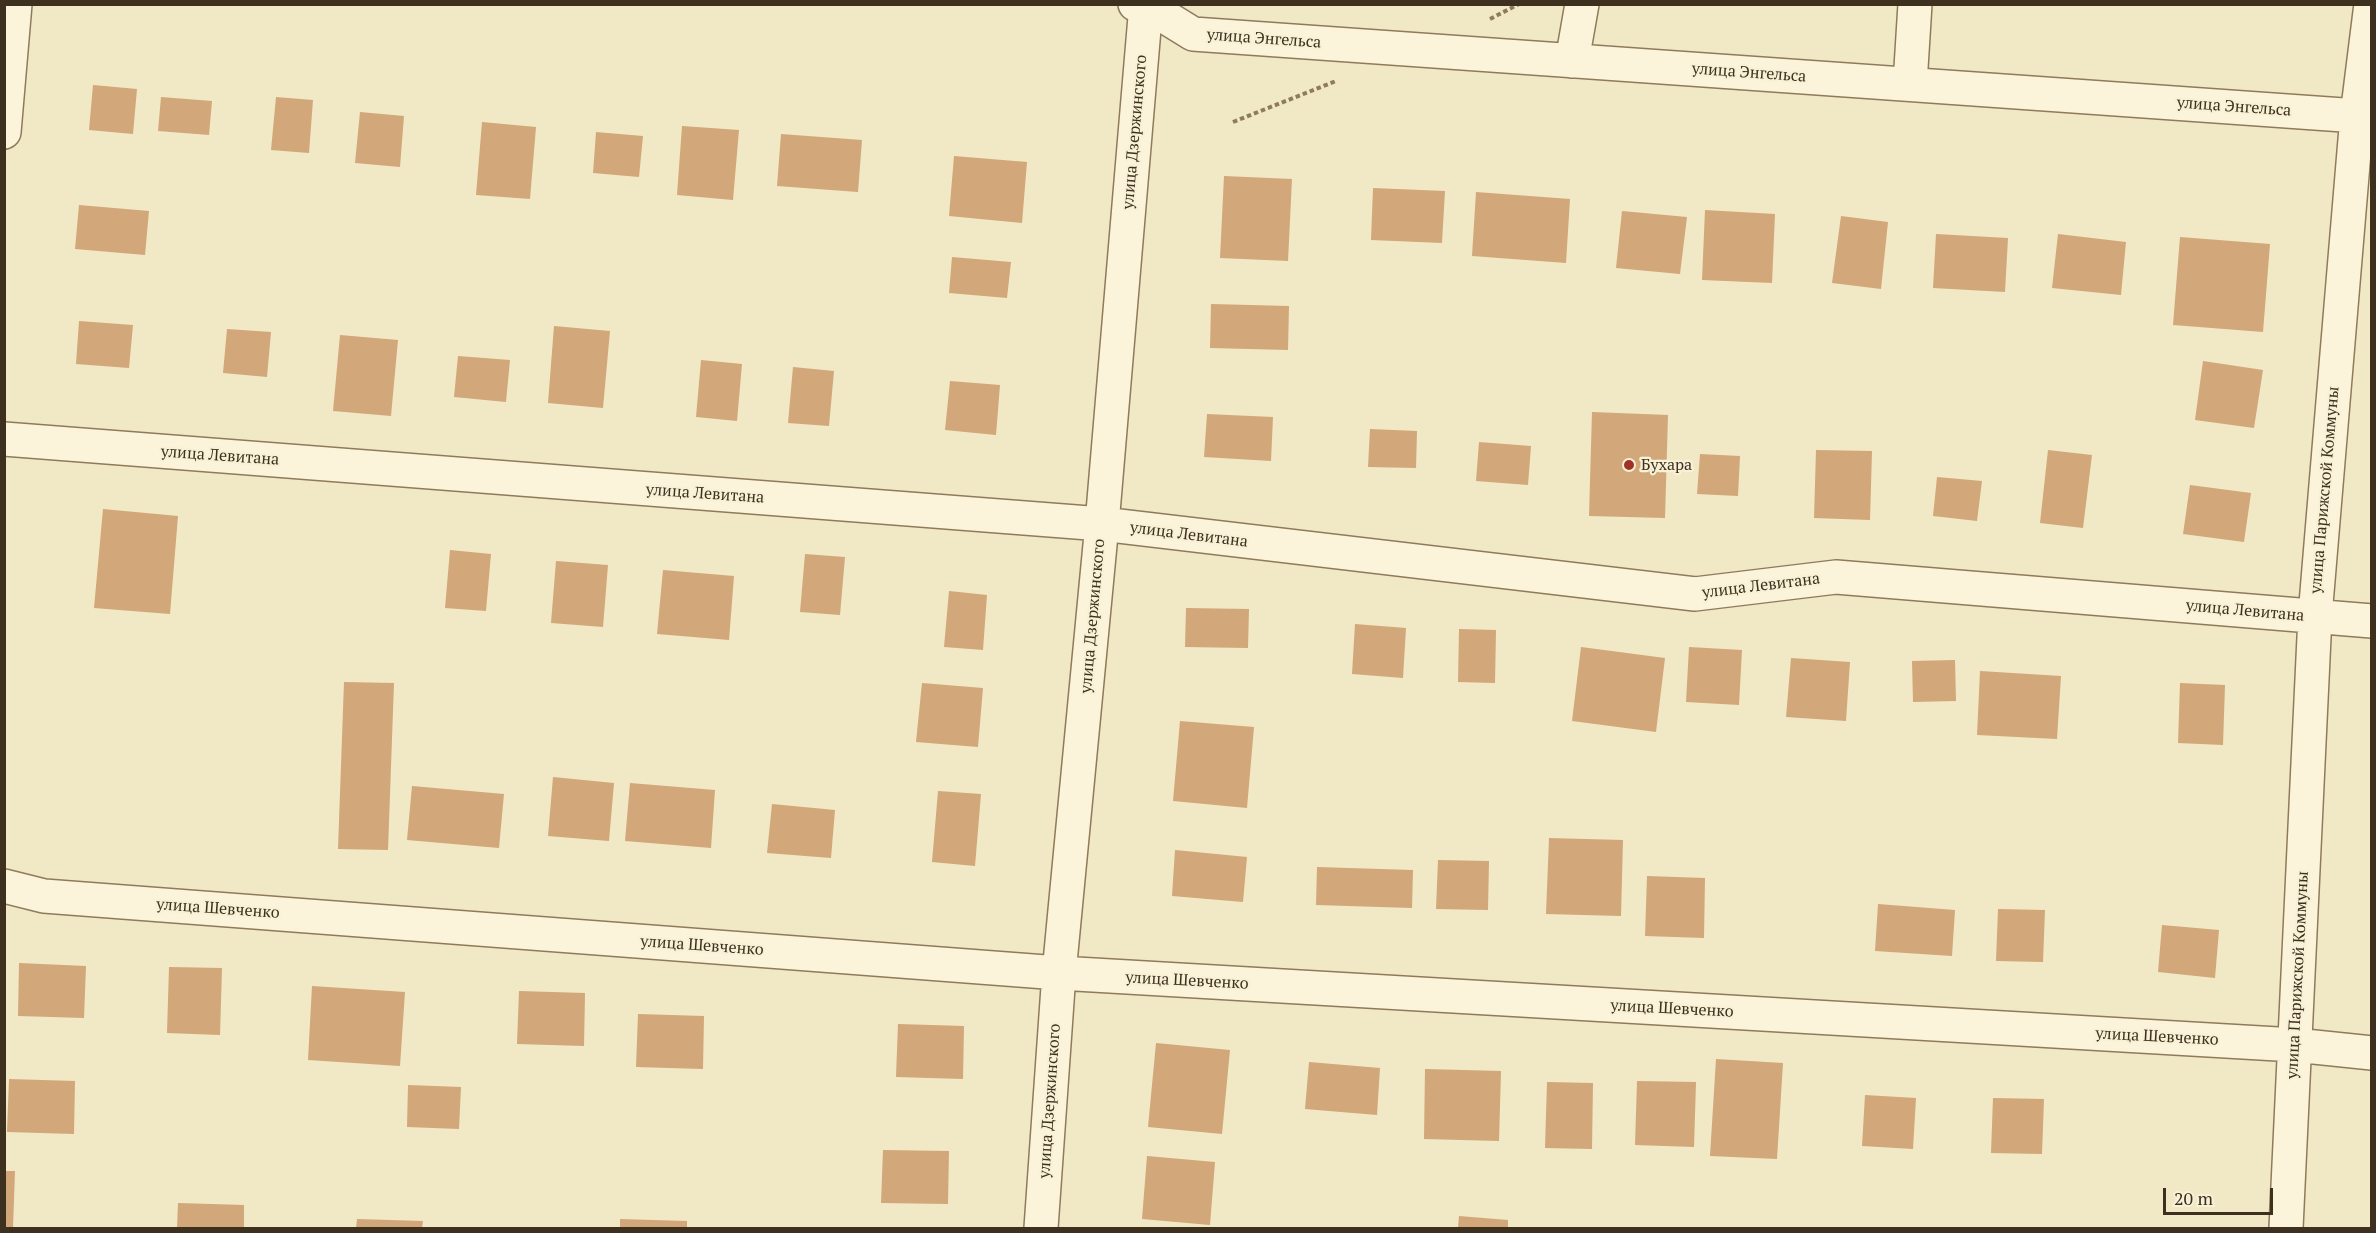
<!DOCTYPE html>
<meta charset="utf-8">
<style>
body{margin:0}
#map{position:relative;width:2376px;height:1233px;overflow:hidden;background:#f1e8c6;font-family:"PT Serif",serif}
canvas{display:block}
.frame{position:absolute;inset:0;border:6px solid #3d301f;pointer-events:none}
.scale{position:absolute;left:2163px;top:1188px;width:110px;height:27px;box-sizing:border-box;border:3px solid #3d301f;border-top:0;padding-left:8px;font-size:18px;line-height:21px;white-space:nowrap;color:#3d301f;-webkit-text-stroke:4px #f8f1d6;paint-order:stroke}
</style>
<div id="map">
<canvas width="2376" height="1233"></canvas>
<div class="frame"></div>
<div class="scale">20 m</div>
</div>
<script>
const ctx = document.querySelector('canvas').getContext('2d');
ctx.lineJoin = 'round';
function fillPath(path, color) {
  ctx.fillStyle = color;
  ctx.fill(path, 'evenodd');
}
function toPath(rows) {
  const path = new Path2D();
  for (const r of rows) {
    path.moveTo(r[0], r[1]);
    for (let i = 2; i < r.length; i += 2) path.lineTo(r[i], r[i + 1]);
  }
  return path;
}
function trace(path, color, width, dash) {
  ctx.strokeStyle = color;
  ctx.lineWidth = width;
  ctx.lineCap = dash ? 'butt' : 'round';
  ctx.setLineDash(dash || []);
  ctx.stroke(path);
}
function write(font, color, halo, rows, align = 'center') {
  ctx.font = font + ' "PT Serif",serif';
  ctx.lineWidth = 4.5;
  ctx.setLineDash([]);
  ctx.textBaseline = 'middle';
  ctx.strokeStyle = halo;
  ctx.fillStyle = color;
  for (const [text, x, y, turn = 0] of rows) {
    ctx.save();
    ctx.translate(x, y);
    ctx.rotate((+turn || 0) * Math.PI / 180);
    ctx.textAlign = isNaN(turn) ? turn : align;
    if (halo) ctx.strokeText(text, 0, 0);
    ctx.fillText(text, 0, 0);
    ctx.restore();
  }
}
const building = toPath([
 [93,85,137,89,133,134,89,130],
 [161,97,212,101,209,135,158,131],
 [276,97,313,100,309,153,271,150],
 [360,112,404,116,400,167,355,163],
 [482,122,536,127,530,199,476,195],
 [682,126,739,130,733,200,677,195],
 [596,132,643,136,639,177,593,173],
 [781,134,862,140,858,192,777,186],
 [954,156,1027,162,1022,223,949,216],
 [1224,176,1292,179,1288,261,1220,258],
 [1373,188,1445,191,1442,243,1371,240],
 [1476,192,1570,199,1566,263,1472,256],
 [79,205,149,211,145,255,75,249],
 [1705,210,1775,214,1772,283,1702,280],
 [1622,211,1687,217,1680,274,1616,268],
 [1841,216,1888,222,1881,289,1832,283],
 [1936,234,2008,238,2005,292,1933,288],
 [2058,234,2126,242,2121,295,2052,288],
 [2180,237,2270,244,2263,332,2173,325],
 [952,257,1011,262,1007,298,949,293],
 [1211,304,1289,306,1288,350,1210,348],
 [79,321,133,325,129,368,76,364],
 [554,326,610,331,603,408,548,403],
 [227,329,271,332,267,377,223,373],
 [340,335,398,340,391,416,333,411],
 [458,356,510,360,506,402,454,397],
 [701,360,742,364,737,421,696,417],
 [2203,361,2263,370,2254,428,2195,420],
 [793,367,834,371,829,426,788,423],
 [950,381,1000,385,996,435,945,430],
 [1592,412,1668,415,1665,518,1589,516],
 [1207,414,1273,417,1271,461,1204,457],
 [1370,429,1417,431,1416,468,1368,467],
 [1479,442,1531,446,1528,485,1476,481],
 [1816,450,1872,451,1870,520,1814,518],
 [2048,450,2092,455,2083,528,2040,523],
 [1700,454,1740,456,1738,496,1697,494],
 [1937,477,1982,481,1977,521,1933,516],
 [2190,485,2251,493,2244,542,2183,534],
 [103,509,178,516,170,614,94,608],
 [450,550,491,554,486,611,445,608],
 [805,554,845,557,840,615,800,612],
 [556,561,608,565,603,627,551,623],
 [663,570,734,576,729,640,657,634],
 [949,591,987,595,983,650,944,647],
 [1186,608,1249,609,1248,648,1185,647],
 [1355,624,1406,628,1403,678,1352,674],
 [1459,629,1496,630,1495,683,1458,682],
 [1581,647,1665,658,1656,732,1572,721],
 [1689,647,1742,650,1739,705,1686,702],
 [1791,658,1850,662,1846,721,1786,717],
 [1955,660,1956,701,1913,702,1912,661],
 [1980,671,2061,676,2057,739,1977,735],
 [344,682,394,683,388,850,338,849],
 [922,683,983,688,978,747,916,742],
 [2180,683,2225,685,2223,745,2178,743],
 [1180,721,1254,727,1247,808,1173,801],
 [553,777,614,783,609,841,548,836],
 [630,783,715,790,711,848,625,841],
 [412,786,504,794,499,848,407,840],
 [938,791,981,794,975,866,932,862],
 [772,804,835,810,831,858,767,853],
 [1549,838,1623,840,1621,916,1546,914],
 [1175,850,1247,857,1243,902,1172,896],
 [1438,860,1489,861,1488,910,1436,909],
 [1317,867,1413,870,1412,908,1316,905],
 [1647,876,1705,878,1704,938,1645,936],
 [1878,904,1955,910,1952,956,1875,951],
 [1998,909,2045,910,2043,962,1996,961],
 [2162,925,2219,930,2215,978,2158,972],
 [19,963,86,966,84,1018,18,1016],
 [169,967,222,968,220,1035,167,1033],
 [312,986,405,992,400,1066,308,1060],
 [519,991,585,993,584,1046,517,1044],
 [638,1014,704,1016,703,1069,636,1067],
 [898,1024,964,1026,963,1079,896,1077],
 [1156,1043,1230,1050,1222,1134,1148,1127],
 [1716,1059,1783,1063,1777,1159,1710,1156],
 [1309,1062,1380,1068,1377,1115,1305,1109],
 [1425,1069,1501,1071,1499,1141,1424,1139],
 [9,1079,75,1081,74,1134,7,1132],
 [1637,1081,1696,1082,1694,1147,1635,1145],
 [1547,1082,1593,1083,1592,1149,1545,1148],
 [408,1085,461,1087,459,1129,407,1127],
 [1865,1095,1916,1098,1913,1149,1862,1146],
 [1993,1098,2044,1099,2042,1154,1991,1153],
 [883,1150,949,1151,948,1204,881,1203],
 [1147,1156,1215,1162,1210,1225,1142,1219],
 [4,1171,15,1171,13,1228,4,1228],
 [178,1203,244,1205,244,1228,177,1228],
 [1459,1216,1508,1220,1508,1228,1458,1228],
 [357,1219,423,1221,422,1228,356,1228],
 [620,1219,687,1221,687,1228,620,1228]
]);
const path = toPath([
 [1490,19,1519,4],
 [1233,122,1336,81]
]);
const minor = toPath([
 [1572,61,1582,4],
 [1910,84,1915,4],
 [4,439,1102,524,1695,594,1836,577,2372,621],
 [4,886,44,896,1059,973,2295,1045,2372,1053],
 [1041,1228,1059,973,1102,524,1146,5,1193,34,2372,117],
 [2286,1228,2315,616,2357,116,2371,4]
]);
const tertiary = toPath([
 [1135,4,1146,4],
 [4,132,15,4]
]);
const markers = [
 [1629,465,6,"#a13126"]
];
const streetNames = [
 ["улица Энгельса",1264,39,4],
 ["улица Энгельса",1749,73,4],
 ["улица Энгельса",2234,107,4],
 ["улица Дзержинского",1135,132,-85],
 ["улица Левитана",220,456,4],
 ["улица Парижской Коммуны",2325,490,-85],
 ["улица Левитана",705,494,4],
 ["улица Левитана",1189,535,7],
 ["улица Левитана",1761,586,-7],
 ["улица Левитана",2245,611,5],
 ["улица Дзержинского",1093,616,-85],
 ["улица Шевченко",218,909,4],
 ["улица Шевченко",702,946,4],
 ["улица Парижской Коммуны",2298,975,-87],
 ["улица Шевченко",1187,981,3],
 ["улица Шевченко",1672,1009,3],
 ["улица Шевченко",2157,1037,3],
 ["улица Дзержинского",1050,1101,-86]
];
const poiNames = [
 ["Бухара",1641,465]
];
fillPath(building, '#d2a779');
trace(minor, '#8e7b5a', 36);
trace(tertiary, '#8e7b5a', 36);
trace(path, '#8e7b5a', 4, [4.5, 3]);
trace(minor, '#fbf4da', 33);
trace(tertiary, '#fbf4da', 33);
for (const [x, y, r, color] of markers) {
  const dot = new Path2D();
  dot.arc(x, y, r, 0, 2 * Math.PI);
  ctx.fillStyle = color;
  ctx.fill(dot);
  trace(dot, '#f8f1d6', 2);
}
write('16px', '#3d301f', '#f8f1d6', streetNames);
write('16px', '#3d301f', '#f8f1d6', poiNames, 'left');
</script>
